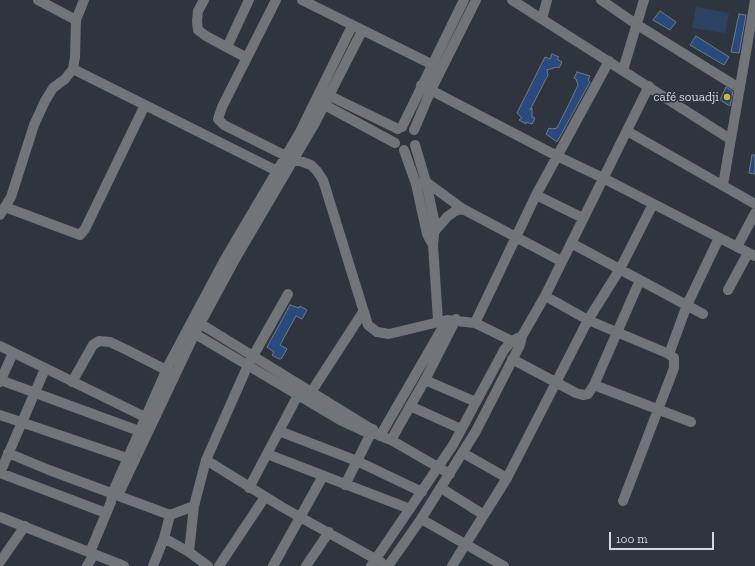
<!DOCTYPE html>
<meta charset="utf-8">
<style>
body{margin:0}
#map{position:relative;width:755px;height:566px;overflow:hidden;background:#2f353e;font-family:"Zilla Slab",serif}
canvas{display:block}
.scale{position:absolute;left:609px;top:532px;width:105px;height:18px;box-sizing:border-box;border:2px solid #d4d7dd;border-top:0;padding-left:5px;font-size:12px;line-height:14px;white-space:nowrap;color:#d4d7dd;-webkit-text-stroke:3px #2f353e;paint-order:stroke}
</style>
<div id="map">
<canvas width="755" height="566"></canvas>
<div class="scale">100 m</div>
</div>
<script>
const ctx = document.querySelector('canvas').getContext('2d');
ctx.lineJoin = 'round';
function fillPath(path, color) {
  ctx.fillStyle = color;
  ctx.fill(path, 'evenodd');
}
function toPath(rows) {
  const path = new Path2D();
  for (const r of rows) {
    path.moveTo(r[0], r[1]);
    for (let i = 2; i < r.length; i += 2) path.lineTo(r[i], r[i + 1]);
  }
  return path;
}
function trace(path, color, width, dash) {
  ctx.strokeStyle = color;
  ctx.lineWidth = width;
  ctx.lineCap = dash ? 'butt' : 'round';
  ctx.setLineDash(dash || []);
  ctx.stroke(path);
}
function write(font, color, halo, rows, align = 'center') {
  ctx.font = font + ' "Zilla Slab",serif';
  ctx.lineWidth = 3.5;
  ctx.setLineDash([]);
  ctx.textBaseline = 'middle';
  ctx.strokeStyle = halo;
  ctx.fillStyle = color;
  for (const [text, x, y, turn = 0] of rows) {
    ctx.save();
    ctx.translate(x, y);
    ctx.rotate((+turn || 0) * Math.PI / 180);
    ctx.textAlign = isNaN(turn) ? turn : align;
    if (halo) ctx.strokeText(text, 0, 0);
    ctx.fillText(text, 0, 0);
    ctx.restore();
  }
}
const green = toPath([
 [696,7,729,13,725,33,692,28]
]);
const building = toPath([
 [660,11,676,22,670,30,653,20,660,11],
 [739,14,746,15,739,53,731,52,739,14],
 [696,36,729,57,724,65,690,45,696,36],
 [552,54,559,57,557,59,562,62,559,68,557,67,547,70,548,75,530,110,532,108,532,117,535,118,532,124,526,122,526,124,519,120,522,118,517,113,545,57,550,59,552,54],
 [577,72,590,76,588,80,590,82,557,142,546,134,549,128,552,129,557,128,568,106,578,85,576,79,574,78,577,72],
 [726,87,733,92,730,106,720,100,726,87],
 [752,155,755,155,755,174,749,173,752,155],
 [290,305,299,308,300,306,307,310,302,319,296,316,280,345,287,349,281,359,279,359,272,355,274,352,267,347,290,305]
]);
const minor = toPath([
 [38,0,76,20],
 [204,0,198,11,197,21,198,30,206,36,247,58],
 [276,0,222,107,218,119,224,125,286,156,311,165,317,171,323,180,368,325,377,332,389,334,447,320,475,323,536,195,609,61],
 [302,0,431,64],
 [512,0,730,139],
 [601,0,636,24,739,88],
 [542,19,547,0],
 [227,47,249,0],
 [73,69,277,171],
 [623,70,644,0],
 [421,85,557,156,603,178,755,256],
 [324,93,398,129],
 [321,103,395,143],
 [402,127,464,0],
 [414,130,431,90,476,0],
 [627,131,755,204],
 [415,145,426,182,435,224,433,245,438,321],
 [404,150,416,184,427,234,433,245],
 [416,184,426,182,463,209,561,261],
 [723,185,755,0],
 [536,195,583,218],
 [5,207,80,235,85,229,145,105],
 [0,215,11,197,34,125,45,101,53,88,65,79,73,69,75,57,76,20,84,0],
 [434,232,447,217,455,211,463,209],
 [571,243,703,314],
 [737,247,755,213],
 [728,290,748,253],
 [545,296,588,320,669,354],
 [196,321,373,430],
 [475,323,518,344],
 [190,331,340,420,370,434,376,434,391,440,450,474],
 [0,346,151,420],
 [512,359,576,393,583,395,588,394,594,385,640,280],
 [0,380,139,431],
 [425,380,476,402],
 [0,382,13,353],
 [72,382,93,345,99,341,110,342,127,350,172,373],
 [594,385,691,422],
 [308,397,363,312],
 [410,406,461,429],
 [0,415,127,458],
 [279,431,357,461,422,492],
 [380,436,447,320],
 [391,440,425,380,456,319],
 [8,453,49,470,170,515,164,538,153,566],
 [463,453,507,478],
 [267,454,410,509],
 [206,460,282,507,381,562],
 [0,473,106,513],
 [0,473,45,369],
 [345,485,373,429],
 [249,488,298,395],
 [441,488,484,515],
 [121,489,195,333,234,261,315,123,362,31],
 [623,501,674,368,674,358,669,354,687,305,719,238],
 [170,515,194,506],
 [0,517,124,566],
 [421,519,504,566],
 [164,538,189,552,208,566],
 [90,552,111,502,112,494,169,364,225,259,300,132,352,26],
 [189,552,194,506,206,460,248,365,288,294],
 [0,562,25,526],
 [87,566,94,554],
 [219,566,265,497],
 [273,566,323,476],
 [306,566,329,532],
 [371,566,453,445,504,350,512,341,522,336],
 [388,566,421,519,476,431,520,345,522,336,545,296,649,86],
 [452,566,507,478,588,320,620,269,653,204]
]);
const markers = [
 [727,97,4,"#bfbe41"]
];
const poiNames = [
 ["café souadji",719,97]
];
fillPath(green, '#2d4263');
fillPath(building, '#294a7e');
trace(building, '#727983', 1);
trace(minor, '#717479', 10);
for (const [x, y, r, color] of markers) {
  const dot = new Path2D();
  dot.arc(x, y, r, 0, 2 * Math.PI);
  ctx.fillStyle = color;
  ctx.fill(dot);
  trace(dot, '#2f353e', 1.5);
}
write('13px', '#d4d7dd', '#2f353e', poiNames, 'right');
</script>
